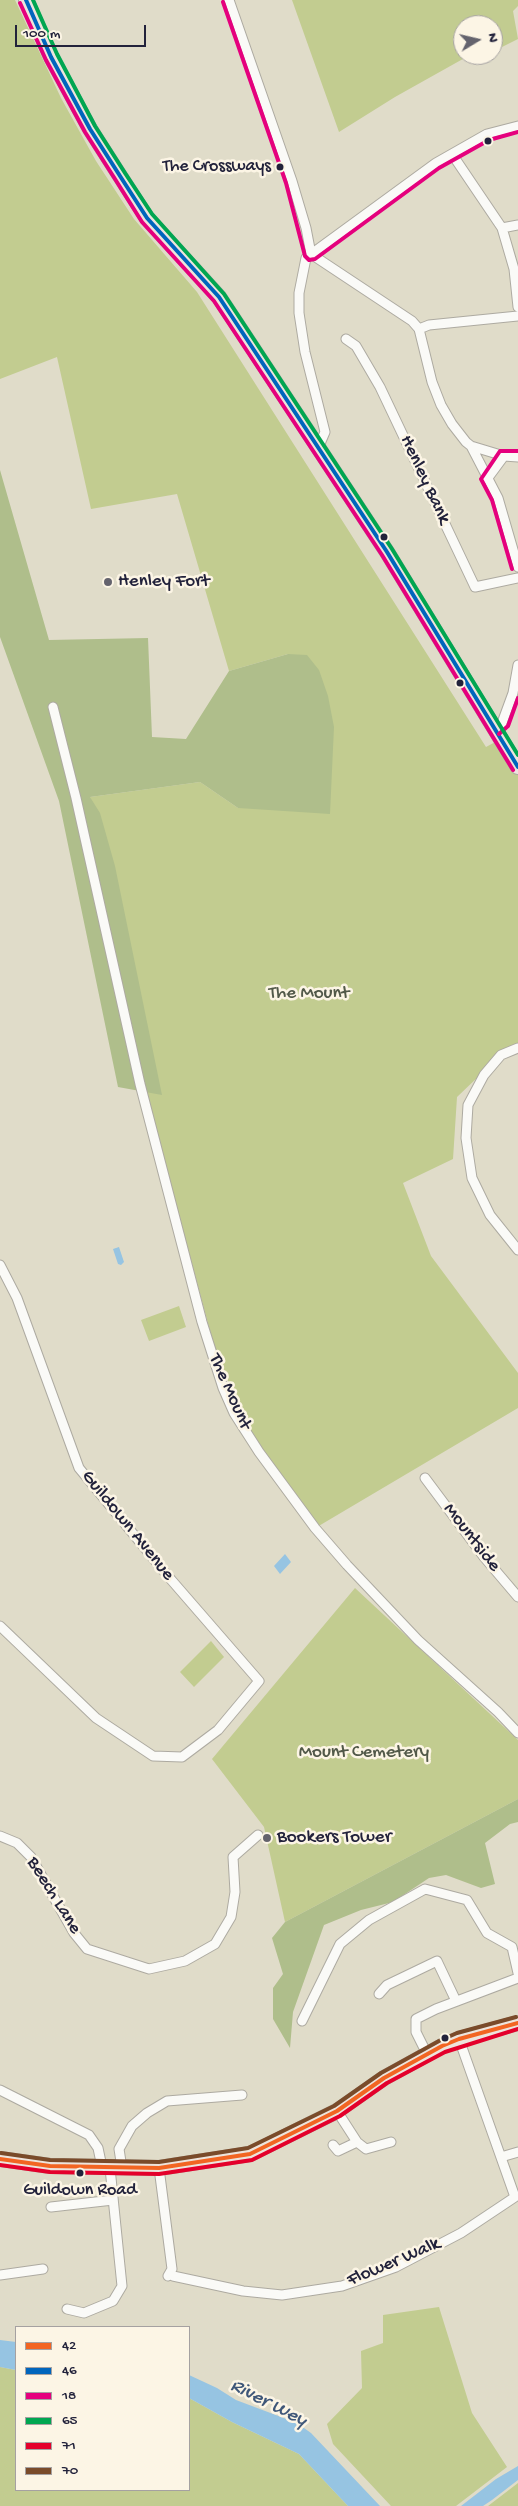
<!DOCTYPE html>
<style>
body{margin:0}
#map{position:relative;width:518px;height:2506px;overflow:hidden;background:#e0dcc9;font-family:"Gochi Hand",sans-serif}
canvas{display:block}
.legend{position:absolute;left:15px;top:2326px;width:175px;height:165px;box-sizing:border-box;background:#fcf5e5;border:1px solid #a5a1a1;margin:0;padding:6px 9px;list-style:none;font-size:15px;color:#22223b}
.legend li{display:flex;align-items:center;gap:10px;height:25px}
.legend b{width:25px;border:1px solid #a5a1a1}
.north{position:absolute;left:453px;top:15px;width:50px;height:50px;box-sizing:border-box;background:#fcf5e5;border:1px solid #a5a1a1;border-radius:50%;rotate:81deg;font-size:14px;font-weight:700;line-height:20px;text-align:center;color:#22223b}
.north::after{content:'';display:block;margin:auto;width:18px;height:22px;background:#64636d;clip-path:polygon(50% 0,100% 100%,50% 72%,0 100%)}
.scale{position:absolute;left:15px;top:25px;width:131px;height:22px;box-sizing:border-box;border:2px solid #22223b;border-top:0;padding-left:6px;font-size:15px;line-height:18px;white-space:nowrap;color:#22223b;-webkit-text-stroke:4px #fcf5e5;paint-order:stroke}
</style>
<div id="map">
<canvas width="518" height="2506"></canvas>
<ul class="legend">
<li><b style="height:6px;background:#f26522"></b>42</li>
<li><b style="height:6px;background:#0065bd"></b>46</li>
<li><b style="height:6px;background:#e5007d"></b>18</li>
<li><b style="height:6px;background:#00a651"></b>65</li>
<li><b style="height:6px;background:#e4002b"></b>71</li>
<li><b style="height:6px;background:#7a4b2a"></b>70</li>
</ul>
<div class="north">N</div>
<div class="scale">100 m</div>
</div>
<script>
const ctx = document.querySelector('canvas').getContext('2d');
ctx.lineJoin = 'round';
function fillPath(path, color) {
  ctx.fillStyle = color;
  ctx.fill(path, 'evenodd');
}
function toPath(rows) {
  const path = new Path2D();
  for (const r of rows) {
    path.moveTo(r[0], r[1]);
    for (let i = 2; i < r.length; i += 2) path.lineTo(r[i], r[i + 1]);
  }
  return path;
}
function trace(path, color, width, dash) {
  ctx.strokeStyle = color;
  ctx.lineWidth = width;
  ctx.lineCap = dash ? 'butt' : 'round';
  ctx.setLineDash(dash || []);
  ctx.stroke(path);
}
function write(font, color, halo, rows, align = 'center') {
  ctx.font = font + ' "Gochi Hand",sans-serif';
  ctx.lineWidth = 5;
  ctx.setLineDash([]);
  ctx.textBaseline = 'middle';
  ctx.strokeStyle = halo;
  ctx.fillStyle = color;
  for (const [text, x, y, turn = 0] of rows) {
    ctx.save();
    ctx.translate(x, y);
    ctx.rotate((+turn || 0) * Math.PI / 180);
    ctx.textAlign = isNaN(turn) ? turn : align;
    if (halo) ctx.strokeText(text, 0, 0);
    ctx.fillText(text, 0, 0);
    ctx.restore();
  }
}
const green = toPath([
 [0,0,15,0,61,98,96,161,134,219,197,292,486,747,499,740,518,772,518,1048,501,1055,457,1097,453,1159,403,1183,431,1256,518,1373,518,1408,317,1527,246,1425,214,1346,146,1092,90,797,200,782,238,808,288,654,229,671,177,494,91,509,57,357,0,379],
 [292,0,518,0,518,6,513,11,518,39,500,48,493,48,493,25,463,25,463,55,470,55,395,97,339,132],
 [179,1306,186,1327,149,1341,141,1320],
 [355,1588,518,1740,518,1799,285,1922,264,1827,212,1759],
 [211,1641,224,1657,194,1687,180,1672],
 [439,2307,472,2413,507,2467,456,2506,391,2506,333,2444,327,2424,362,2388,361,2351,383,2343,383,2315],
 [0,2367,16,2370,16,2490,189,2490,189,2398,232,2422,299,2454,348,2506,0,2506],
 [518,2483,518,2506,488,2506]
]);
const forest = toPath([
 [0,470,49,640,148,638,152,737,186,739,229,671,288,654,307,655,319,670,328,696,334,727,330,814,238,808,200,782,90,797,100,813,115,866,162,1095,118,1087,59,801,0,637],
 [518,1799,518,1822,510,1824,485,1843,495,1884,481,1888,446,1875,429,1878,393,1902,361,1910,324,1925,293,2012,290,2048,273,2019,273,1988,283,1974,272,1938,285,1922]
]);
const water = toPath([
 [119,1247,124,1262,121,1265,118,1264,113,1249],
 [285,1554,291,1562,280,1574,274,1566],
 [0,2340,16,2342,16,2370,0,2367],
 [189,2375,217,2388,236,2400,297,2423,311,2433,380,2506,348,2506,299,2454,232,2422,189,2398],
 [518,2466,518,2480,492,2500,483,2506,461,2506,496,2479]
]);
const street = toPath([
 [229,0,292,181,306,228,311,254,412,321,419,329,432,382,441,405,452,424,466,442,471,446,504,456,518,457],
 [452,154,502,228,514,269,518,307],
 [502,228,518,225],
 [419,329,429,325,518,316],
 [346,339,356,346,380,387,475,587,518,578],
 [319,446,325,432,305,352,299,313,299,293,306,258,436,163,487,134,518,126],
 [471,446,498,498,518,567],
 [487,479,504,456],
 [53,707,76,798,140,1084,202,1322,223,1388,234,1413,259,1452,315,1528,347,1565,418,1640,498,1712,518,1733],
 [495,730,502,723,513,693,518,665],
 [518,1048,501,1055,484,1075,468,1105,466,1138,472,1178,490,1215,518,1250],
 [0,1265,17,1298,79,1468,167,1575,259,1681,218,1730,182,1757,153,1756,96,1718,0,1626],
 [425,1478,484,1557,518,1597],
 [0,1836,17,1843,31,1857,74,1933,87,1949,149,1969,185,1961,215,1944,231,1917,235,1892,233,1857,258,1835],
 [379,1994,387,1985,437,1961,456,2001],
 [302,2021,340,1944,369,1920,425,1889,467,1900,487,1933,512,1947,518,1973],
 [459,2039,515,2197],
 [427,2054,416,2032,416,2019,436,2009,518,1978],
 [0,2090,89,2135,98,2148,102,2167],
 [337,2111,357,2142,366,2149,391,2142],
 [333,2145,338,2151,357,2142],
 [501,2157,518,2152],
 [122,2168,119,2149,132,2126,147,2113,167,2101,242,2095],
 [159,2168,172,2269,168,2276],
 [51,2207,113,2200],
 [0,2275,43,2269],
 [173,2276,243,2291,282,2295,342,2286,396,2267,461,2233,515,2197],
 [67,2309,84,2313,113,2301,122,2286,110,2168]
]);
const primary = toPath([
 [26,0,51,57,90,129,120,176,147,218,219,297,387,552,518,767],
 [0,2159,50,2166,159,2168,250,2154,337,2111,384,2078,442,2046,459,2039,518,2023]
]);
const bus1 = toPath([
 [0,2159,50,2166,159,2168,250,2154,337,2111,384,2078,442,2046,459,2039,518,2023]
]);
const bus2 = toPath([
 [26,0,51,57,90,129,120,176,147,218,219,297,387,552,518,767]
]);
const bus3 = toPath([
 [223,2,286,183,305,256,309,260,315,259,439,168,489,140,518,132],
 [20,3,46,60,85,132,115,179,142,222,214,301,382,555,513,770],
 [512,569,492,500,481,479,500,451,518,451],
 [499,734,508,726,518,698]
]);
const bus4 = toPath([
 [33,0,57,54,95,126,125,173,152,214,224,294,392,549,518,755]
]);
const bus5 = toPath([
 [0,2165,50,2172,159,2174,252,2160,340,2116,387,2083,445,2052,518,2029]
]);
const bus6 = toPath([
 [1,2153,50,2160,159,2162,248,2148,334,2106,381,2073,439,2041,457,2033,516,2017]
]);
const markers = [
 [488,141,4.5,"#22223b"],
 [280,167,4.5,"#22223b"],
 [384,537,4.5,"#22223b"],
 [108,582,5,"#64636d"],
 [460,683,4.5,"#22223b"],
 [267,1838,5,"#64636d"],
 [445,2038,4.5,"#22223b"],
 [80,2173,4.5,"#22223b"]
];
const busNames = [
 ["The Crossways",271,167],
 ["Guildown Road",80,2191,"center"]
];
const streetNames = [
 ["Henley Bank",424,480,65],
 ["The Mount",229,1392,66],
 ["Guildown Avenue",127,1526,51],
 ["Mountside",471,1538,52],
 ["Beech Lane",53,1896,58],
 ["Flower Walk",394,2263,-23]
];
const poiNames = [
 ["Henley Fort",118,582],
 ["Bookers Tower",277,1838]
];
const parkNames = [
 ["The Mount",309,994],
 ["Mount Cemetery",364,1753]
];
const waterNames = [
 ["River Wey",268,2404,27]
];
fillPath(green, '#c2cc90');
fillPath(forest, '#afbe8b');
fillPath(water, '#96c4e2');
trace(street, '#adaaa1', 11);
trace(primary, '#adaaa1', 16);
trace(street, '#fafaf7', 9);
trace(primary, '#ede4dc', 14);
trace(bus1, '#f26522', 4);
trace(bus2, '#0065bd', 4);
trace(bus3, '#e5007d', 4);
trace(bus4, '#00a651', 4);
trace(bus5, '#e4002b', 4);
trace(bus6, '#7a4b2a', 4);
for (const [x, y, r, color] of markers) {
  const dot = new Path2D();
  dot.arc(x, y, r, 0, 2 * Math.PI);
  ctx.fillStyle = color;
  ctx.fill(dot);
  trace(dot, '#fcf5e5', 2);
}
write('18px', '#22223b', '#fcf5e5', busNames, 'right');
write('19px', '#22223b', '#fcf5e5', streetNames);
write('19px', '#22223b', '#fcf5e5', poiNames, 'left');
write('19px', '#525949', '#fcf5e5', parkNames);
write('italic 20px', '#3f5779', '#fcf5e5', waterNames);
</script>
